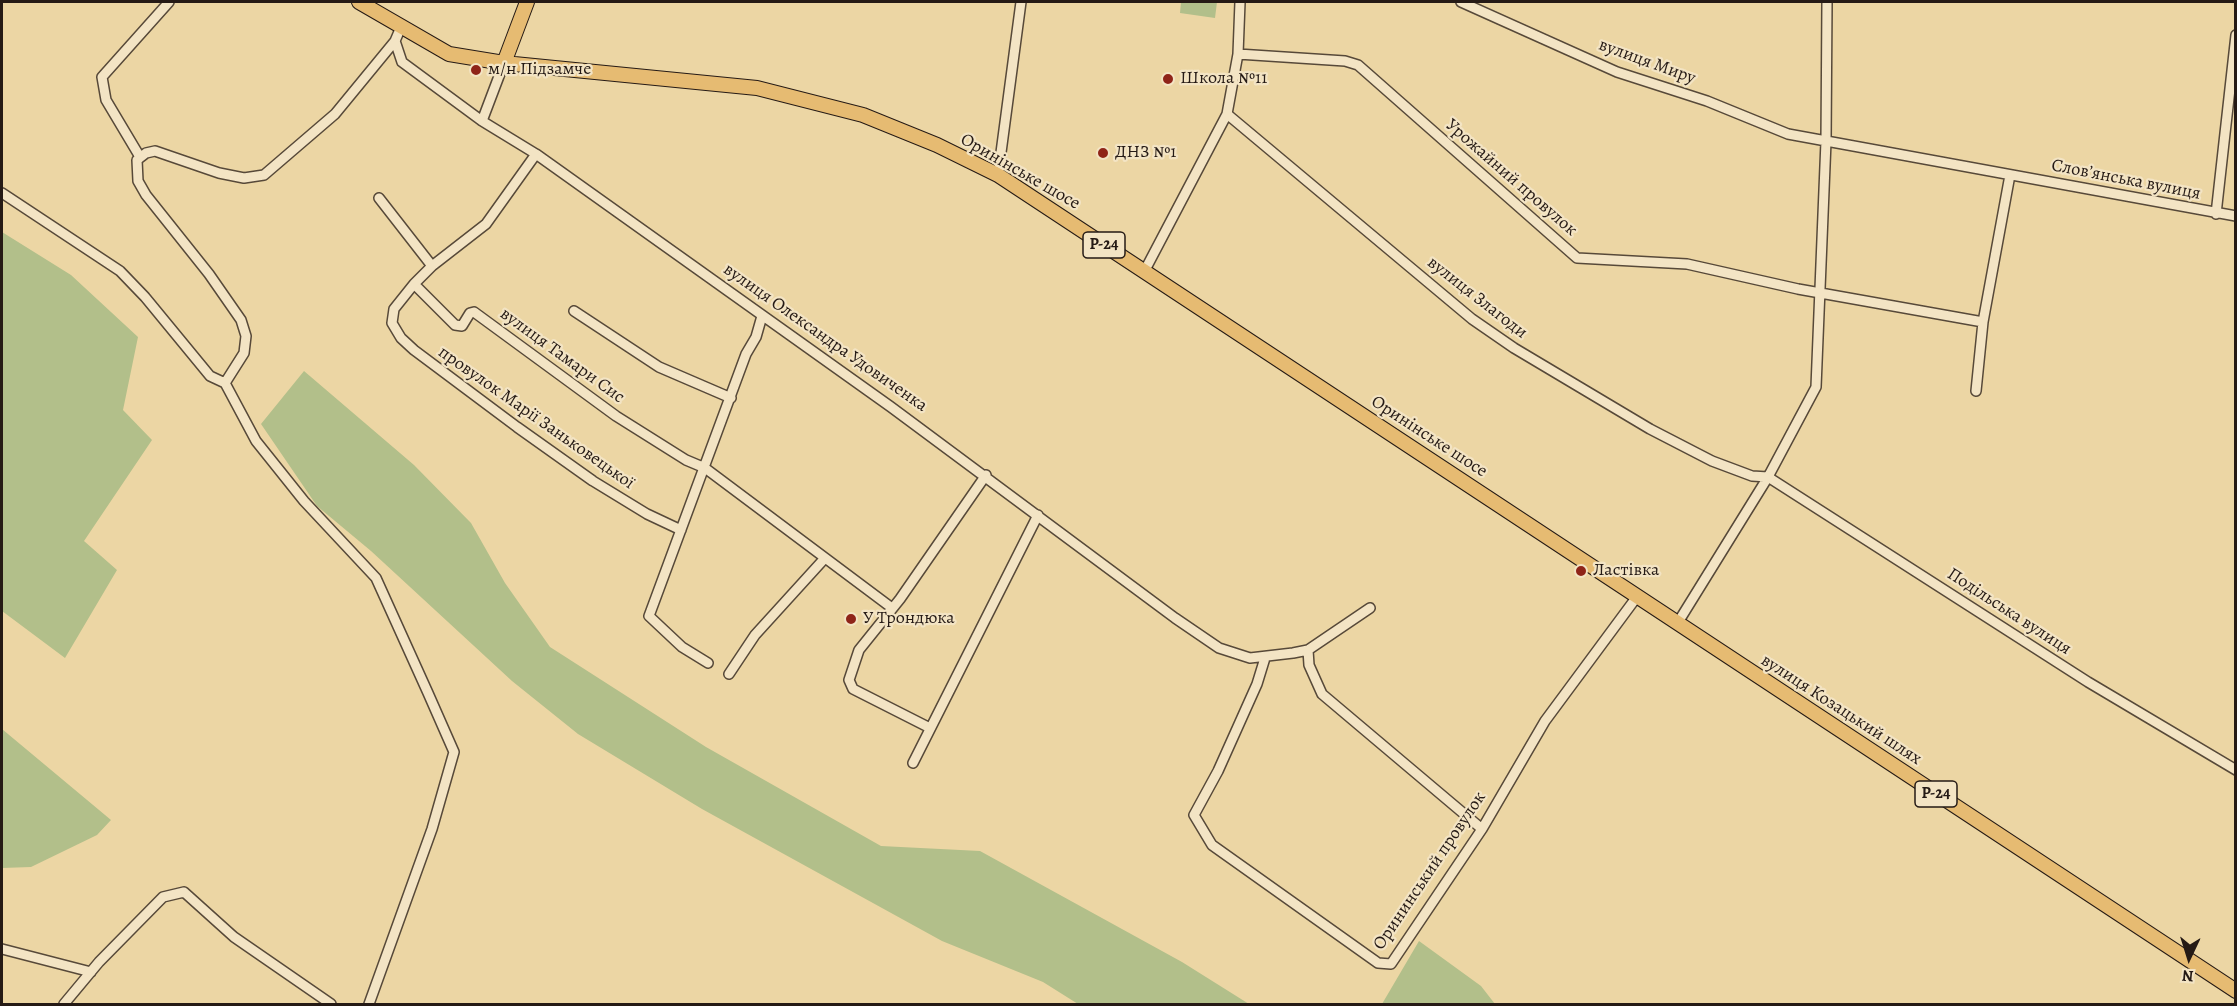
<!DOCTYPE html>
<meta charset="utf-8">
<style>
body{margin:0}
#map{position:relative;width:2237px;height:1006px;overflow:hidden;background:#ecd6a4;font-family:Alegreya,serif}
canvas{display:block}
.frame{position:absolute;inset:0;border:3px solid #251a15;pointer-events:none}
.north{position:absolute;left:2159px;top:928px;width:60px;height:60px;-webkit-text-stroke:4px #f3e4c4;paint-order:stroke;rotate:184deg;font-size:16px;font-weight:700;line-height:24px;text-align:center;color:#251a15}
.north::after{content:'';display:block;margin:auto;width:21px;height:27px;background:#251a15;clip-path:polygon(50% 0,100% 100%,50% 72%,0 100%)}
</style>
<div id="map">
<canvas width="2237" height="1006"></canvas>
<div class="frame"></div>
<div class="north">N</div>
</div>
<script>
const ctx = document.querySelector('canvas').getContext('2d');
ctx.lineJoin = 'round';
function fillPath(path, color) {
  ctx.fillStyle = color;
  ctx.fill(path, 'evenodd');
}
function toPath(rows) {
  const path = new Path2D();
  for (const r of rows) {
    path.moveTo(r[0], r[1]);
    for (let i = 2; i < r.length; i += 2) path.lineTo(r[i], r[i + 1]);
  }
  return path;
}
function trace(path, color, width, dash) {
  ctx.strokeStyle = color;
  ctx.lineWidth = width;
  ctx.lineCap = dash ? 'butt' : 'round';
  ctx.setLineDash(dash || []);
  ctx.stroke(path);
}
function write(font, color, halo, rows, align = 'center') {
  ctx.font = font + ' Alegreya,serif';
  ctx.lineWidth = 4.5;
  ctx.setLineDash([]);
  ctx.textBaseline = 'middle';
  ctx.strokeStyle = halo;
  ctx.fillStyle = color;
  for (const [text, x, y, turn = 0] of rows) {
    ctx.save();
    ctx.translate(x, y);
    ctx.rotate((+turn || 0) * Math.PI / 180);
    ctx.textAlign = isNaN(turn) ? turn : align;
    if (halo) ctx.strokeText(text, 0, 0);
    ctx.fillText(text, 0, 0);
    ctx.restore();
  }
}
const green = toPath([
 [1181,2,1217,2,1215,18,1180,13],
 [2,232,71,275,138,337,123,410,152,440,84,541,117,570,65,658,2,611],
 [304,371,414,465,471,523,505,583,550,647,706,747,881,846,980,851,1182,962,1249,1004,1078,1004,1043,982,942,941,702,809,578,734,512,681,371,551,317,506,261,424],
 [2,729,111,820,97,835,31,867,2,868],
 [1419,941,1481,986,1495,1004,1382,1004]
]);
const minor = toPath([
 [1461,2,1617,72,1707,101,1788,134,2236,216],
 [401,27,395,41,402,62,482,121,536,154,891,407,1175,618,1219,648,1250,658,1293,653,1308,650,1370,608],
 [1238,54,1345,61,1358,65,1577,258,1687,264,1798,289,1983,322],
 [1227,114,1472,319,1514,348,1650,429,1712,461,1752,476,1768,477,2088,682,2236,770],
 [482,121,504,63],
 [536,154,486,224,432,266,414,284,394,309,392,323,401,338,414,350,517,427,593,481,647,514,681,530],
 [140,157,106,100,102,77,169,2],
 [998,175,1021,2],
 [2,193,120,271,145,297,210,376,225,383,256,441,304,501,376,578,428,693,454,752,432,829,369,1004],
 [379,198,432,266],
 [2216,214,2236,35],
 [1144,272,1227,114,1238,54,1240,2],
 [414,284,455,325,462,326,470,313,474,312,616,416,686,460,705,468,892,608],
 [574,311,659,367,731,398],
 [225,383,244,353,246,336,241,320,209,274,146,195,138,181,137,160,146,153,155,151,219,173,244,178,264,175,335,114,395,41],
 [1976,391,1983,322,2010,175],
 [1677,624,1768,477,1816,387,1826,141,1827,2],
 [1308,650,1309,665,1322,694,1482,829],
 [1265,658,1257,684,1218,771,1194,815,1212,845,1378,963,1391,964,1482,829,1545,721,1636,598],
 [708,663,682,647,649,616,746,354,756,337,762,316],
 [729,674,755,635,825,558],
 [930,728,853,689,849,680,859,650,900,599,986,475],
 [913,763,1038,515],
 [2,949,91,972],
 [64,1004,99,962,163,897,184,892,234,937,331,1004]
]);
const primary = toPath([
 [359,2,449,54,504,63,757,88,863,115,937,145,998,175,2236,991],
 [504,63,527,2]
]);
const markers = [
 [476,70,6,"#8f2418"],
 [1168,79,6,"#8f2418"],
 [1103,153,6,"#8f2418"],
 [1581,571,6,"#8f2418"],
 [851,619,6,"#8f2418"]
];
const shields = [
 [1104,245,42],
 [1936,794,42]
];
const shieldNames = [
 ["Р-24",1104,245],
 ["Р-24",1936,794]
];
const streetNames = [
 ["вулиця Миру",1647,62,20],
 ["Оринінське шосе",1020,172,30],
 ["Урожайний провулок",1511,178,41],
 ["Словʼянська вулиця",2126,180,11],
 ["вулиця Злагоди",1477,298,38],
 ["вулиця Олександра Удовиченка",825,338,35],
 ["вулиця Тамари Сис",562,356,36],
 ["провулок Марії Заньковецької",536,418,35],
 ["Оринінське шосе",1429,437,33],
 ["Подільська вулиця",2009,612,33],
 ["вулиця Козацький шлях",1841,710,33],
 ["Орининський провулок",1430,871,-56]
];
const poiNames = [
 ["м/н Підзамче",488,70],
 ["Школа №11",1180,79],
 ["ДНЗ №1",1115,153],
 ["Ластівка",1593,571],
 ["У Трондюка",863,619]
];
fillPath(green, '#b2bf8a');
trace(minor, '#574939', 12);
trace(primary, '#251a15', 16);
trace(minor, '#f3e4c4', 9);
trace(primary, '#e6bb72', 14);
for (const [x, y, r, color] of markers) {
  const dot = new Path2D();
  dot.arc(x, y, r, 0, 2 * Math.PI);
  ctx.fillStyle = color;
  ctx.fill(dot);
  trace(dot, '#f3e4c4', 2);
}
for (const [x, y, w] of shields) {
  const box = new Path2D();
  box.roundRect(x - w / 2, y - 13, w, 26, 4.5);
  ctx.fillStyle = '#f3e4c4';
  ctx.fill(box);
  trace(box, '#251a15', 1.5);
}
write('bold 16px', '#251a15', null, shieldNames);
write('18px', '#251a15', '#f3e4c4', streetNames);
write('18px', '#251a15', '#f3e4c4', poiNames, 'left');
</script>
